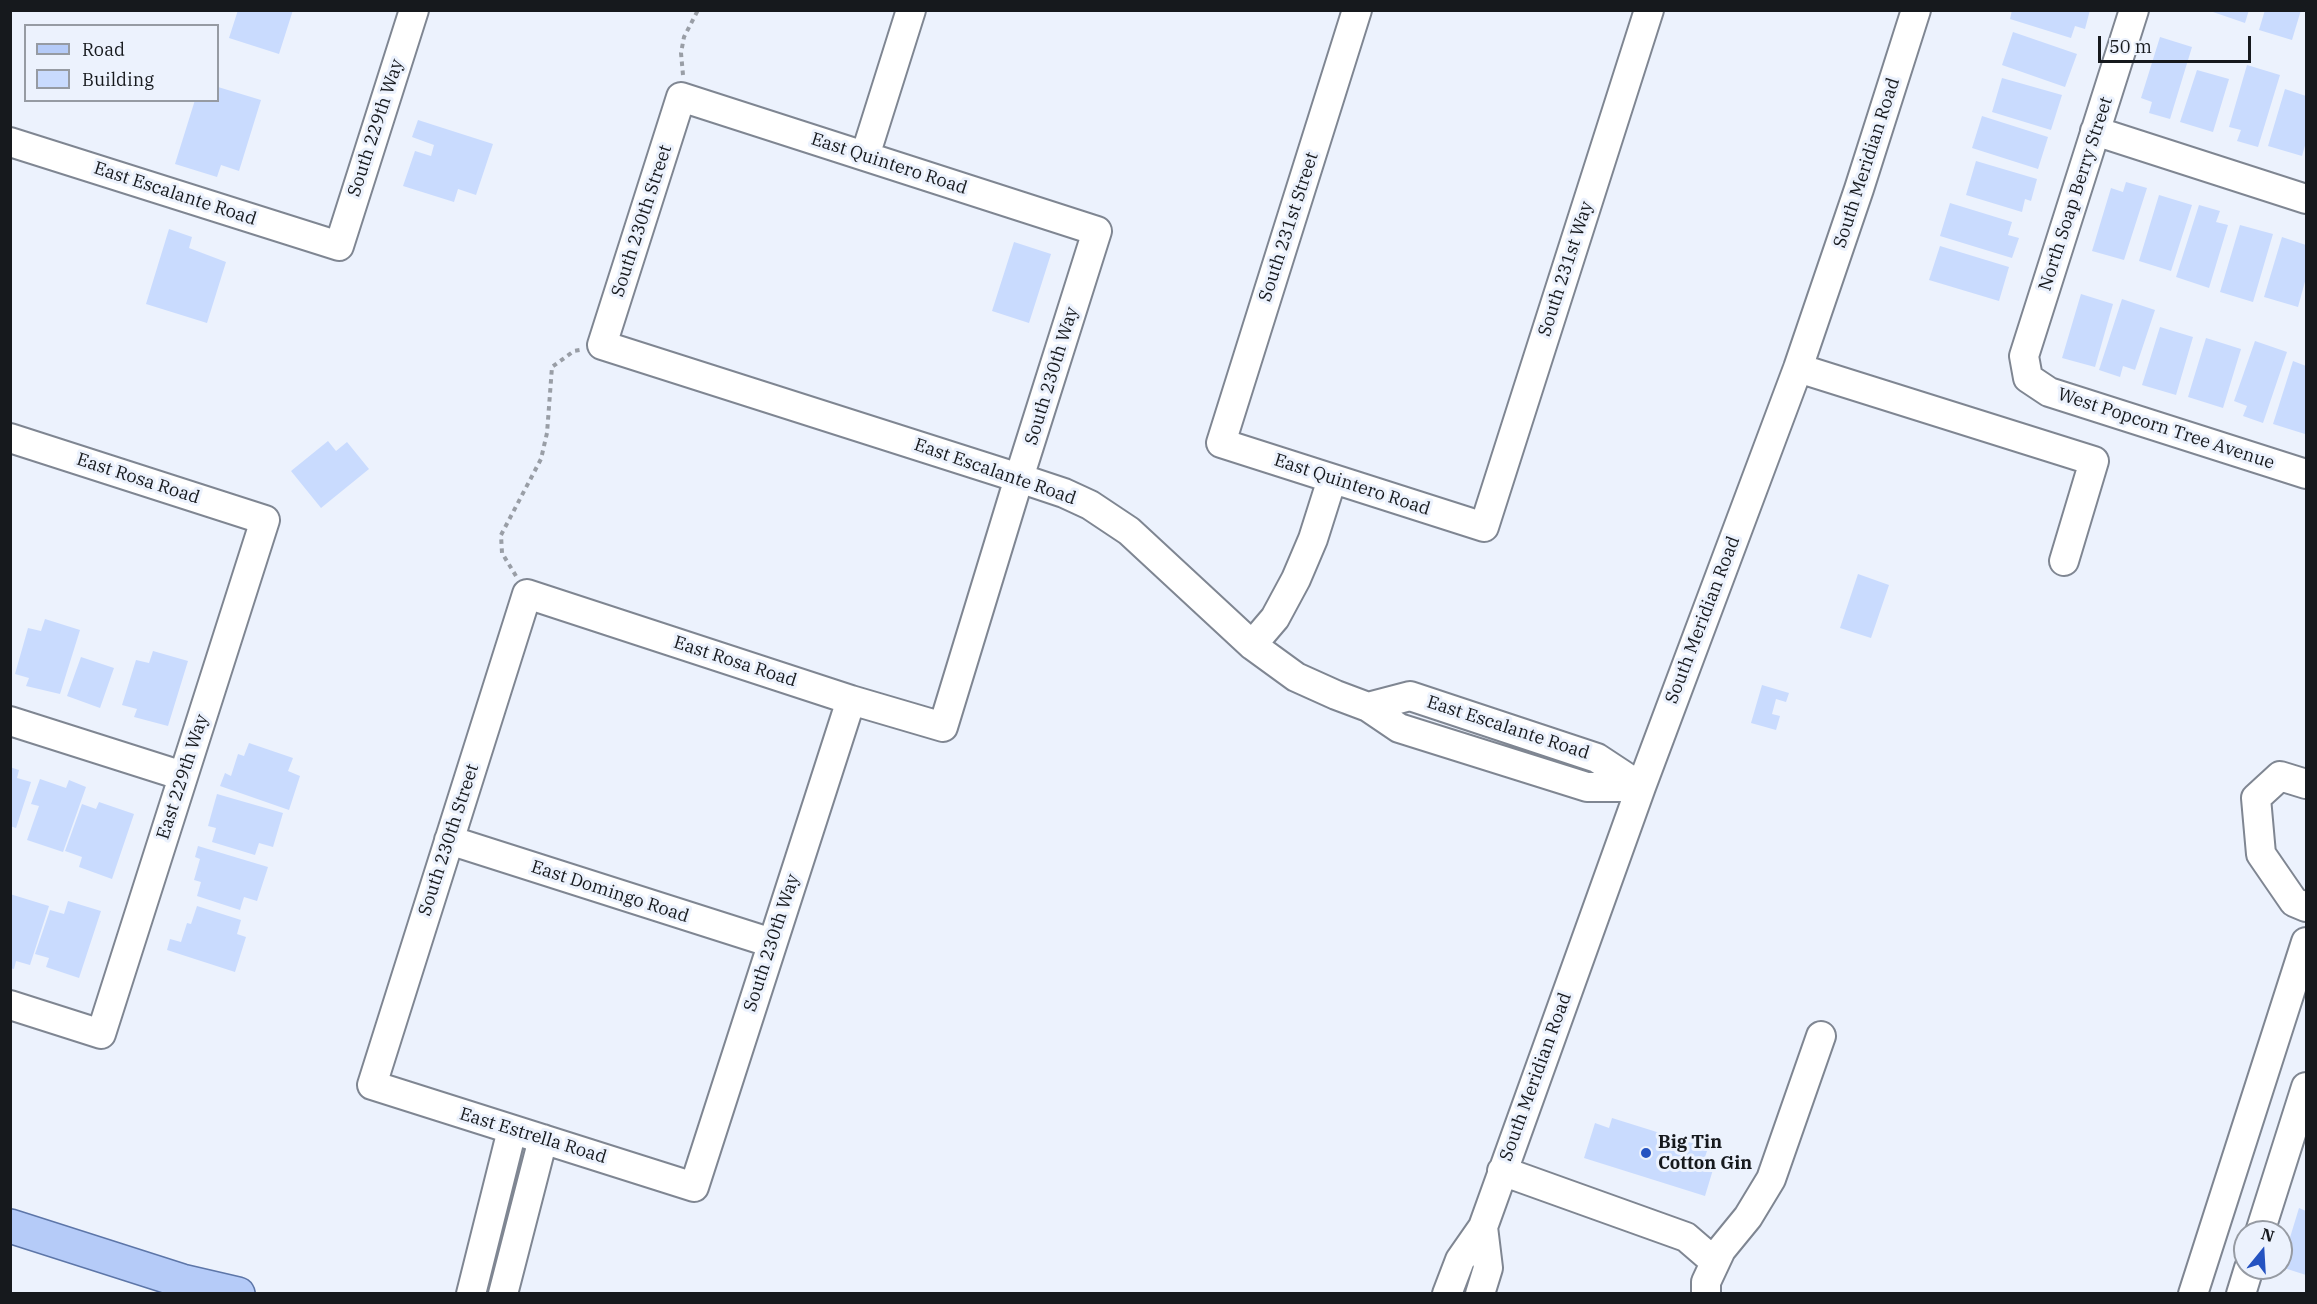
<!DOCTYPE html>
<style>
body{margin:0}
#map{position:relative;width:2317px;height:1304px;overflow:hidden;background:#ecf2fd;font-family:"IBM Plex Serif",serif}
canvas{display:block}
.frame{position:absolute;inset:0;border:12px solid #16191d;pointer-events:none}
.legend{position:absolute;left:24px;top:24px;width:195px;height:78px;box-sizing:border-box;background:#ecf2fd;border:2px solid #969ba3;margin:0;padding:8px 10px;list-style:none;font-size:18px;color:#16191d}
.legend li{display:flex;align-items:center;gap:12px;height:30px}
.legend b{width:30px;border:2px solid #969ba3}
.north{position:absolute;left:2233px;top:1220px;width:60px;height:60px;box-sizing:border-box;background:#ecf2fd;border:2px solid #969ba3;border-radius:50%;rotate:18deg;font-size:16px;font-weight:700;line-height:24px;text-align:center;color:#16191d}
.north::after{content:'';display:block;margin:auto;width:21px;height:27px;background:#2553c1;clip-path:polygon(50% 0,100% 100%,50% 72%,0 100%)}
.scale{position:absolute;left:2098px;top:36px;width:153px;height:27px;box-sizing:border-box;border:3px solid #16191d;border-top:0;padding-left:8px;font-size:18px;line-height:21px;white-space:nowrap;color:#16191d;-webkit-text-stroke:4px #ecf2fd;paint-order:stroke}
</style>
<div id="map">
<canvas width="2317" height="1304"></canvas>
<div class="frame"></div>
<ul class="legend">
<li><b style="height:8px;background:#b5cbf8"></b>Road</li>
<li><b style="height:16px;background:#c9dbfe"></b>Building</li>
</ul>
<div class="north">N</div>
<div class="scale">50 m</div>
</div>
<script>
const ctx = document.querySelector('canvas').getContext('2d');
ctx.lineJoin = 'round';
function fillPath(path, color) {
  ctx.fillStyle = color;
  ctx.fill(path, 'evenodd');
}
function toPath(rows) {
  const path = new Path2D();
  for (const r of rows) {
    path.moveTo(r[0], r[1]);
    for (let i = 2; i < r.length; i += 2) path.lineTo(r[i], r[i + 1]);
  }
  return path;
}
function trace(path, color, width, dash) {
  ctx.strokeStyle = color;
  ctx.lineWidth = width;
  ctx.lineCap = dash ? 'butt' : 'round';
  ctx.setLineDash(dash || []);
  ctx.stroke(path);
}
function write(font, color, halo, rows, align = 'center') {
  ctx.font = font + ' "IBM Plex Serif",serif';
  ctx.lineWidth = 6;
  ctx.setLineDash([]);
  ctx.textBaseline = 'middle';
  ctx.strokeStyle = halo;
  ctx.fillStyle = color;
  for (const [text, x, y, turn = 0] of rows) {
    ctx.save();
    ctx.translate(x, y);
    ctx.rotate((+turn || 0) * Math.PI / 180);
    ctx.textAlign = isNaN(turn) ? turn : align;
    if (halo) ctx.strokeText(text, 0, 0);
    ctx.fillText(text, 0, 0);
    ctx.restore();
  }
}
const building = toPath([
 [238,10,293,10,279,54,229,38],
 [2012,10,2090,10,2085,29,2075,26,2071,38,2010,19],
 [2214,10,2249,10,2245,23,2213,12],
 [2265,10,2301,10,2292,40,2259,30],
 [2013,32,2077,54,2065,87,2002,65],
 [2160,37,2192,47,2170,119,2149,113,2152,102,2141,98],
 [2247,65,2280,75,2258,147,2237,141,2241,130,2229,127],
 [2197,70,2229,79,2213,132,2180,122],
 [2002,78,2062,95,2051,130,1992,112],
 [218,87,261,100,239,171,221,165,217,177,175,164,195,100,218,100],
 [2285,89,2306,96,2306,142,2302,156,2268,146],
 [1982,116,2048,137,2038,169,1972,148],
 [418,120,493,144,476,195,458,189,454,202,403,186,415,151,431,156,434,145,412,137],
 [1976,161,2037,179,2031,201,2025,199,2022,212,1966,195],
 [2126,182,2147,188,2124,260,2092,251,2111,188,2123,192],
 [2159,195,2192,205,2171,271,2139,261],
 [1950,203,2012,222,2008,235,2019,238,2012,258,1940,236],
 [2199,205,2220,211,2216,222,2228,225,2209,288,2176,277],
 [2240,225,2273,234,2253,302,2220,292],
 [169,229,192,237,189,248,226,262,207,323,146,304],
 [2282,237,2306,245,2306,278,2298,307,2264,297],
 [1014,242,1051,254,1029,323,992,311],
 [1940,246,2009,267,1999,301,1929,280],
 [2081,294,2113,304,2095,367,2062,358],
 [2122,299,2155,310,2135,370,2123,366,2120,377,2099,370],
 [2160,327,2193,337,2176,395,2142,385],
 [2206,338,2241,349,2223,408,2188,397],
 [2255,341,2287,352,2263,423,2243,416,2247,406,2234,401],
 [2293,361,2306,366,2305,434,2273,424],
 [328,441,336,451,347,442,369,469,321,508,291,471],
 [1858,574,1889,585,1871,638,1840,628],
 [45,619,80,630,60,694,26,686,29,678,15,674,28,628,41,631],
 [153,651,188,661,168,726,134,717,137,709,122,705,136,660,149,663],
 [81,657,114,668,100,708,67,696],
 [1762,685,1789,693,1786,702,1776,699,1772,714,1780,716,1776,730,1751,723],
 [249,743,293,758,288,771,300,776,289,810,220,786,225,773,231,776,238,754,244,756],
 [10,767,19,770,17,778,31,782,16,828,10,826],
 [40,779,66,788,69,780,86,787,63,852,27,840,39,806,31,804],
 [217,794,283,813,273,847,259,843,255,855,212,842,216,828,208,826],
 [99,802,134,814,112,879,79,867,82,857,65,851,82,804,96,809],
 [198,846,268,867,257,901,244,897,240,910,197,896,201,882,194,880,200,859,195,857],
 [10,894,49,906,30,965,16,961,14,969,10,968],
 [68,901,101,911,79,978,46,967,49,958,35,954,50,910,64,914],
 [197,906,241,920,237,934,246,937,235,972,167,950,170,939,181,942,187,923,191,924],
 [1612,1118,1708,1148,1704,1160,1715,1163,1705,1196,1584,1158,1595,1123,1609,1128],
 [2299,1208,2306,1211,2306,1275,2281,1267]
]);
const path = toPath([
 [683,75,681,53,684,37,698,10],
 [516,576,502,553,501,535,541,459,547,433,552,367,574,351,580,350]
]);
const minor = toPath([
 [1357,10,1221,443,1484,527,1649,10],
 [2134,10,2024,356,2028,378,2049,392,2306,474],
 [2095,131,2306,199],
 [10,142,339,246,414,10],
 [865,156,911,10],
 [1798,368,2094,461,2064,561],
 [10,438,265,520,101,1034,10,1005],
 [1252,645,1275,618,1296,579,1313,539,1332,479],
 [851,700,694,1187,372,1085,527,594,851,700,943,727,1019,478,1097,231,681,97,602,345,1019,478,1064,493,1090,505,1129,531,1252,645,1296,677,1336,695,1368,707,1399,728,1587,787,1641,787],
 [1368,707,1410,696,1597,758,1641,787],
 [10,721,183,776],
 [2306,784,2280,776,2256,798,2261,854,2294,902,2306,907],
 [449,840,772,943],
 [1502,1171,1686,1237,1715,1262],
 [2260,1232,2306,1087],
 [471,1294,512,1130],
 [503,1294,543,1139],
 [1447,1294,1460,1260,1483,1227,1641,787,1798,368,1859,189,1916,10],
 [1480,1294,1488,1268,1483,1227],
 [1706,1294,1706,1282,1721,1250,1748,1217,1771,1179,1821,1036],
 [2193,1294,2306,942],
 [2241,1294,2249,1268]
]);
const major = toPath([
 [10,1226,182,1281,238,1294]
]);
const markers = [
 [1646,1153,6,"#2553c1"]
];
const streetNames = [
 ["South 229th Way",376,128,-72],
 ["South Meridian Road",1867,163,-72],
 ["East Quintero Road",889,164,18],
 ["East Escalante Road",175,194,18],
 ["North Soap Berry Street",2076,194,-72],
 ["South 230th Street",642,221,-72],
 ["South 231st Street",1289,227,-72],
 ["South 231st Way",1566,269,-72],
 ["South 230th Way",1052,376,-73],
 ["West Popcorn Tree Avenue",2166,429,18],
 ["East Escalante Road",995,472,19],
 ["East Rosa Road",138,479,18],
 ["East Quintero Road",1352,485,18],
 ["South Meridian Road",1703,620,-69],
 ["East Rosa Road",735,662,18],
 ["East Escalante Road",1508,728,18],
 ["East 229th Way",183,777,-72],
 ["South 230th Street",449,840,-72],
 ["East Domingo Road",610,892,18],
 ["South 230th Way",772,943,-72],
 ["South Meridian Road",1536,1077,-70],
 ["East Estrella Road",533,1136,17]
];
const poiNames = [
 ["Big Tin",1658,1143],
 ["Cotton Gin",1658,1164]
];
fillPath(building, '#c9dbfe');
trace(minor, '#7f8692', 32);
trace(major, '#5d76a8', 36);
trace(path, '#999ea6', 4, [4.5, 4.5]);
trace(minor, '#fff', 28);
trace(major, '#b5cbf8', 33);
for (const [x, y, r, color] of markers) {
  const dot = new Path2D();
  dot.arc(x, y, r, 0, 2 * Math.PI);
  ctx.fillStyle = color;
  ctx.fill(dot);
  trace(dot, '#ecf2fd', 2);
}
write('18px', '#16191d', '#ecf2fd', streetNames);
write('bold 18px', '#16191d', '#ecf2fd', poiNames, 'left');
</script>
